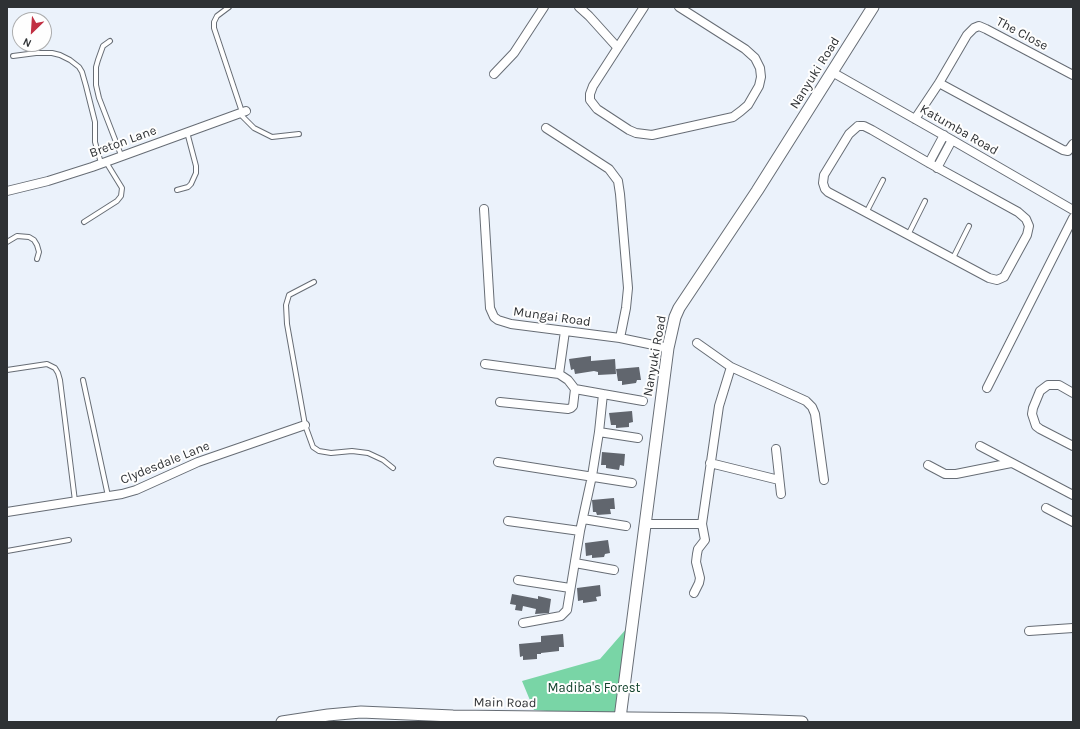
<!DOCTYPE html>
<style>
body{margin:0}
#map{position:relative;width:1080px;height:729px;overflow:hidden;background:#ebf2fb;font-family:Karla,sans-serif}
canvas{display:block}
.frame{position:absolute;inset:0;border:8px solid #2e3134;pointer-events:none}
.north{position:absolute;left:12px;top:12px;width:40px;height:40px;box-sizing:border-box;background:#fefefe;border:1px solid #abacad;border-radius:50%;rotate:205deg;font-size:11px;font-weight:700;line-height:16px;text-align:center;color:#2e3134}
.north::after{content:'';display:block;margin:auto;width:14px;height:18px;background:#c13043;clip-path:polygon(50% 0,100% 100%,50% 72%,0 100%)}
</style>
<div id="map">
<canvas width="1080" height="729"></canvas>
<div class="frame"></div>
<div class="north">N</div>
</div>
<script>
const ctx = document.querySelector('canvas').getContext('2d');
ctx.lineJoin = 'round';
function fillPath(path, color) {
  ctx.fillStyle = color;
  ctx.fill(path, 'evenodd');
}
function toPath(rows) {
  const path = new Path2D();
  for (const r of rows) {
    path.moveTo(r[0], r[1]);
    for (let i = 2; i < r.length; i += 2) path.lineTo(r[i], r[i + 1]);
  }
  return path;
}
function trace(path, color, width, dash) {
  ctx.strokeStyle = color;
  ctx.lineWidth = width;
  ctx.lineCap = dash ? 'butt' : 'round';
  ctx.setLineDash(dash || []);
  ctx.stroke(path);
}
function write(font, color, halo, rows, align = 'center') {
  ctx.font = font + ' Karla,sans-serif';
  ctx.lineWidth = 4;
  ctx.setLineDash([]);
  ctx.textBaseline = 'middle';
  ctx.strokeStyle = halo;
  ctx.fillStyle = color;
  for (const [text, x, y, turn = 0] of rows) {
    ctx.save();
    ctx.translate(x, y);
    ctx.rotate((+turn || 0) * Math.PI / 180);
    ctx.textAlign = isNaN(turn) ? turn : align;
    if (halo) ctx.strokeText(text, 0, 0);
    ctx.fillText(text, 0, 0);
    ctx.restore();
  }
}
const green = toPath([
 [627,628,619,707,614,713,607,716,534,710,522,681,600,659]
]);
const building = toPath([
 [591,356,591,361,615,359,616,374,598,375,598,372,594,371,575,374,574,369,571,370,569,359],
 [639,367,641,380,637,380,636,383,622,385,622,381,618,381,616,369],
 [632,411,633,422,629,423,629,427,616,428,616,425,611,425,609,413],
 [602,452,625,454,624,466,620,465,619,470,606,468,606,465,601,465],
 [614,498,615,509,610,509,611,514,597,515,596,512,593,512,592,500],
 [608,540,610,553,605,554,604,557,592,558,592,555,586,556,585,543],
 [600,585,601,596,596,597,597,601,583,603,583,600,578,601,577,588],
 [512,594,538,599,538,596,551,599,549,613,535,614,536,609,523,606,522,611,515,610,516,605,510,604],
 [563,634,564,647,559,647,559,651,541,653,541,654,537,654,537,659,523,660,523,656,520,657,519,644,541,642,541,636]
]);
const lane = toPath([
 [229,7,217,16,214,22,214,28,242,112],
 [110,41,103,46,98,60,96,67,96,85,99,98,121,155],
 [13,56,36,53,52,53,60,55,70,60,79,67,82,72,86,86,95,122,95,142,101,163],
 [239,113,254,128,272,137,299,134],
 [177,190,188,187,191,184,196,173,196,166,187,132],
 [866,213,883,180],
 [84,222,117,201,121,196,122,188,106,162],
 [908,235,925,201],
 [7,242,17,236,29,237,34,240,37,245,39,252,37,259],
 [953,258,969,226],
 [314,282,289,295,286,305,287,324,305,425,313,447,319,451,331,453,352,451,368,453,383,460,393,468],
 [7,370,47,364,55,368,58,373,60,380,75,501],
 [83,380,108,496],
 [7,551,69,540]
]);
const street = toPath([
 [579,7,589,16,617,47],
 [644,7,593,86,590,94,590,100,597,109,629,130,636,133,652,135,733,117,741,111,748,105,759,86,761,77,760,68,755,58,745,49,679,7],
 [832,72,952,140,1073,210],
 [494,74,514,53,544,7],
 [939,83,1063,150,1068,151,1073,144],
 [915,119,939,83,967,35,974,28,979,26,986,29,1073,75],
 [858,126,864,126,872,130,929,163,1018,212,1026,219,1029,226,1027,235,1004,277,997,280,989,278,828,192,825,189,823,183,824,175,849,134,858,126],
 [546,128,609,169,618,181,620,194,628,288,626,308,620,338],
 [929,163,944,135],
 [937,168,952,140],
 [7,191,48,181,92,167,246,111],
 [484,209,490,308,494,317,498,320,511,324,620,338,668,348],
 [697,343,731,367],
 [485,364,559,374],
 [987,388,1073,218],
 [1073,393,1059,385,1048,385,1040,391,1033,408,1032,414,1036,426,1040,429,1073,446],
 [603,394,643,401],
 [500,402,568,409,571,408,573,406,575,389],
 [599,432,638,438],
 [980,446,1073,495],
 [776,449,781,494],
 [498,462,632,483],
 [710,463,779,480],
 [928,465,945,474,956,474,1011,463],
 [1046,508,1073,522],
 [7,512,122,494,136,490,198,462,305,425],
 [583,519,626,526],
 [508,521,580,531],
 [645,524,702,524],
 [575,563,614,570],
 [518,580,570,588],
 [694,593,699,583,700,578,696,562,697,554,698,549,705,540,702,524,719,406,731,367,806,401,812,407,815,414,824,480],
 [523,623,561,616,567,610,580,531,592,476,599,432,603,394,575,389,568,380,559,374,565,331],
 [1029,631,1073,628]
]);
const secondary = toPath([
 [620,718,668,348,675,317,679,308,757,191,873,7],
 [282,722,328,715,361,712,453,716,721,719,802,722]
]);
const streetNames = [
 ["The Close",1022,34,28],
 ["Nanyuki Road",815,73,-58],
 ["Katumba Road",959,130,30],
 ["Breton Lane",123,142,-20],
 ["Mungai Road",552,317,8],
 ["Nanyuki Road",655,356,-80],
 ["Clydesdale Lane",165,463,-22],
 ["Main Road",505,703,1]
];
const parkNames = [
 ["Madiba's Forest",594,688]
];
fillPath(green, '#79d5a6');
fillPath(building, '#61666e');
trace(lane, '#676d75', 6);
trace(street, '#676d75', 10);
trace(secondary, '#676d75', 13);
trace(lane, '#fff', 4);
trace(street, '#fff', 8);
trace(secondary, '#fff', 11);
write('13px', '#2e3134', '#fefefe', streetNames);
write('13px', '#13432d', '#fefefe', parkNames);
</script>
